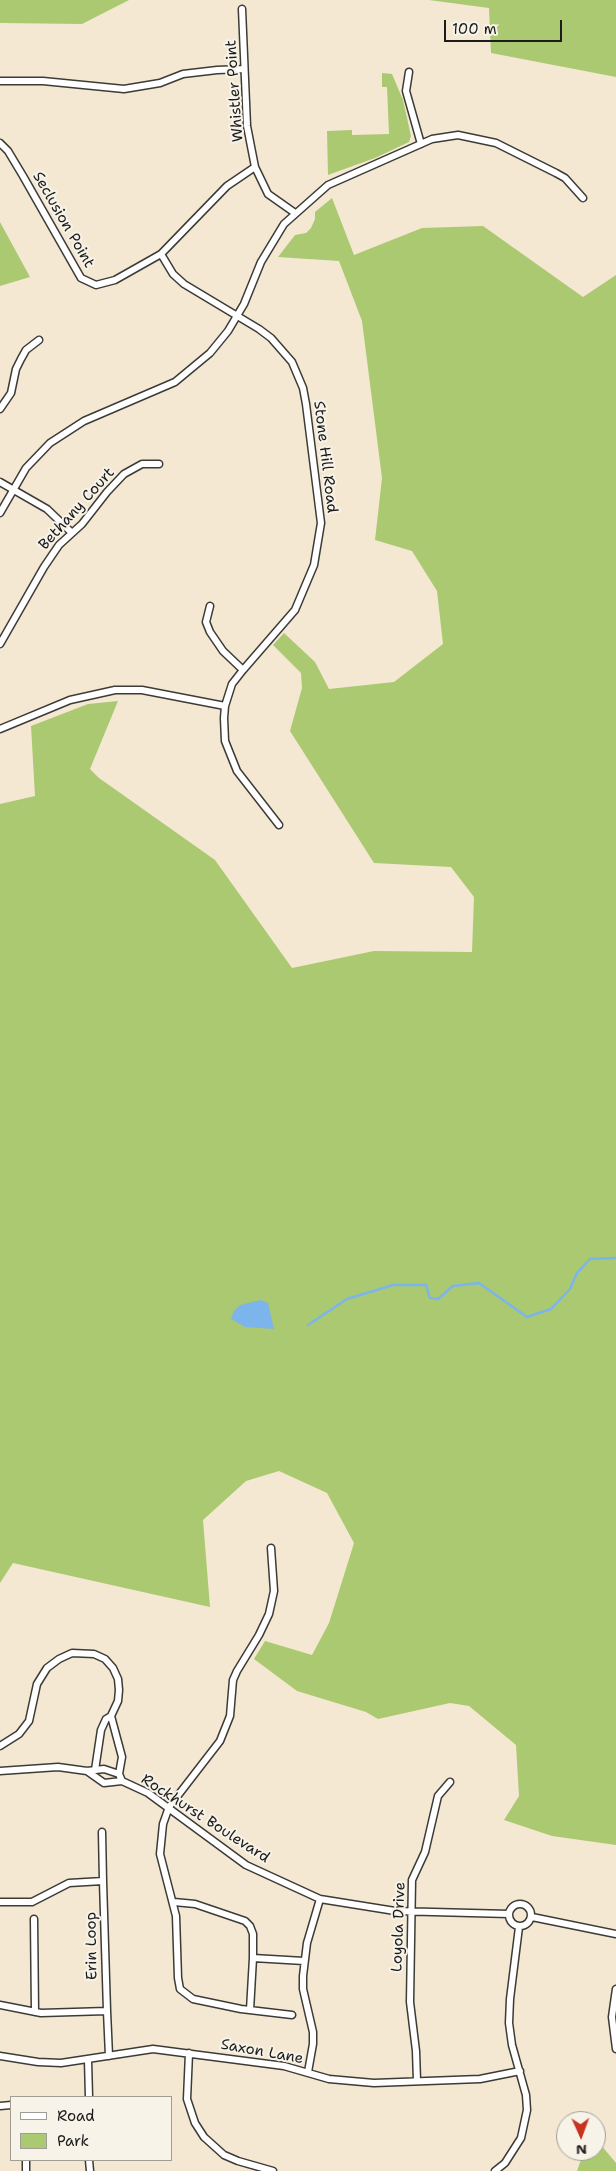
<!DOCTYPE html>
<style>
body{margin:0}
#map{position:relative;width:616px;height:2171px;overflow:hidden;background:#f4e8d3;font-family:"Shantell Sans",sans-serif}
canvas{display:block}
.legend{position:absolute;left:10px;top:2096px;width:162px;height:65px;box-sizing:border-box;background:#f7f3e8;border:1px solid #9f9d96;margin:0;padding:6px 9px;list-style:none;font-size:15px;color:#1c1c1c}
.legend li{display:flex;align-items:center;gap:10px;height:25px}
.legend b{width:25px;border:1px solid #9f9d96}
.north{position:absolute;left:556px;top:2111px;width:50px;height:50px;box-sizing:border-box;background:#f7f3e8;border:1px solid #9f9d96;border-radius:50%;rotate:178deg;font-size:14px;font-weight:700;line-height:20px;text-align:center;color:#1c1c1c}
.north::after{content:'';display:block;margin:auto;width:18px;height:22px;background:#c8321e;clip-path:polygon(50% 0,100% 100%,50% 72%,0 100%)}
.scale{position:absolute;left:444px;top:20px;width:118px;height:22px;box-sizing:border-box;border:2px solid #1c1c1c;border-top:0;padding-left:6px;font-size:15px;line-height:18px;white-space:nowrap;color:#1c1c1c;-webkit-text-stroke:4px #f7f3e8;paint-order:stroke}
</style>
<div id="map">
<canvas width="616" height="2171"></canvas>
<ul class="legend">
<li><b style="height:6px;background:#fff"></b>Road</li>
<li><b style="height:14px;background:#abc970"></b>Park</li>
</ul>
<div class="north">N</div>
<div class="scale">100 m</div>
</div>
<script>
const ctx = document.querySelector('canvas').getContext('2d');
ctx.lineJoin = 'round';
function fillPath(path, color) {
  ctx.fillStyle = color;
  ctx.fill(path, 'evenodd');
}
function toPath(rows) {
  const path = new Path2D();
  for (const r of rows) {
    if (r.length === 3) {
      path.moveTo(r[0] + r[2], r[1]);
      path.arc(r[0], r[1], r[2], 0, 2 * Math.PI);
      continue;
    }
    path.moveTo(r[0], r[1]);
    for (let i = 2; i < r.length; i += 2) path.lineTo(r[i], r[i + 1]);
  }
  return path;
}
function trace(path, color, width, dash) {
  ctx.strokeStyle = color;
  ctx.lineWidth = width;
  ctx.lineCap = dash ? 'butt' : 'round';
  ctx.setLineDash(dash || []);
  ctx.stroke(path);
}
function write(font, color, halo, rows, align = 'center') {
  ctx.font = font + ' "Shantell Sans",sans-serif';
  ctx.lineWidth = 4;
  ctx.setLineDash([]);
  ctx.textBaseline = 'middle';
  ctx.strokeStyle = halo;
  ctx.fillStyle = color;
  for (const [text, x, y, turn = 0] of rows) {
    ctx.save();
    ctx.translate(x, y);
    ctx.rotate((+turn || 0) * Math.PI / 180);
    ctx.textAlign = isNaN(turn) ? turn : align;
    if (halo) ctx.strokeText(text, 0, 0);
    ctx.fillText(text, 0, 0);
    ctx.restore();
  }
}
const green = toPath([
 [0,0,129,0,82,24,0,23],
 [429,0,616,0,616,77,491,53,489,8],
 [382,73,392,74,403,100,411,136,409,142,375,158,328,175,327,131,352,130,352,135,389,134,387,87,382,87],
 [332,198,354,255,422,228,483,226,583,297,616,275,616,1845,552,1836,504,1820,519,1796,516,1745,469,1706,450,1703,378,1719,366,1712,297,1691,254,1659,265,1641,312,1655,329,1623,354,1543,327,1493,279,1471,246,1481,203,1520,210,1607,13,1563,0,1583,0,804,35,796,31,726,88,704,118,701,90,769,99,778,215,860,292,968,374,951,472,952,474,897,451,867,374,863,290,731,302,688,301,673,273,645,284,633,315,662,329,689,394,682,443,644,437,591,412,551,375,540,382,478,362,321,339,261,278,257,295,235,306,233,311,228,315,219,315,212],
 [0,222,30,277,0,286],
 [596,2139,616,2163,616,2171,577,2171,584,2151,596,2151]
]);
const water = toPath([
 [261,1300,268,1303,274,1329,245,1327,231,1319,234,1311,240,1305]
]);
const stream = toPath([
 [308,1325,347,1299,393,1285,426,1285,430,1298,438,1299,453,1286,479,1283,527,1317,551,1309,570,1289,577,1273,590,1259,616,1258]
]);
const minor = toPath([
 [242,9,247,126,255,167,268,194,295,213],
 [409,72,406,91,421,144],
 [0,81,43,81,124,89,160,83,183,74,217,70,244,69],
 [0,143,8,151,23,176,81,278,96,285,115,280,161,254,227,186,255,167],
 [161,254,173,274,184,284,259,329,271,338,292,362,303,388,306,404,321,523,314,565,295,610,243,670,232,684,225,706,224,718,225,741,237,771,279,825],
 [0,409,11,393,16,369,21,359,26,350,39,340],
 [0,482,47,509,71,532],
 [0,513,26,468,50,443,84,421,175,382,210,353,228,331,244,304,261,262,284,224,328,185,432,139,458,135,496,143,556,173,565,178,583,198],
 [210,606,206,622,210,632,223,651,243,670],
 [0,644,44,567,59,545,82,524,107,492,124,474,142,464,159,464],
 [0,729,70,700,115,690,142,690,225,706],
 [271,1548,274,1591,269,1614,259,1635,237,1671,233,1680,230,1716,220,1741,169,1807,163,1824,160,1854,176,1916,178,1978,180,1989,193,1999,241,2009,292,2015],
 [111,1716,122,1757,119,1774],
 [0,1746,19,1734,29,1721,37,1684,47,1668,59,1659,72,1653,94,1654,105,1659,113,1668,118,1679,119,1690,118,1701,111,1716,106,1719,101,1730,95,1770],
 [0,1771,58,1767,87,1771,104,1769,119,1774,122,1781],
 [87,1771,104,1783,122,1781,148,1793,246,1865,320,1899,395,1911,509,1914],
 [102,1832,103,1881],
 [0,1902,32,1902,69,1883,103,1881,107,2011,41,2013,0,2005],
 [174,1902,195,1904,245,1921,250,1926,253,1934,253,1958,250,2010],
 [520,1915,11],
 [532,1917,616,1934],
 [34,1919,35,2012],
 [253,1958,304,1961],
 [616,1989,612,2017,616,2049],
 [107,2011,109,2056],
 [189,2053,187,2099,195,2123,204,2137,224,2155,238,2161,273,2171],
 [0,2056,38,2062,61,2063,153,2049,284,2066,329,2079,374,2083,480,2079,520,2071],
 [88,2060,89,2097],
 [308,2072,313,2044,313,2032,303,1989,303,1976,307,1943,320,1899],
 [417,2081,416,2051,410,2002,412,1880,425,1852,438,1796,450,1782],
 [0,2106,11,2105],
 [26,2160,26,2171],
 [89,2160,90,2171],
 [495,2171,505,2163,521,2138,527,2110,526,2095,512,2045,509,2023,510,1999,519,1927]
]);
const streetNames = [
 ["Whistler Point",235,91,-94],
 ["Seclusion Point",63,220,60],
 ["Stone Hill Road",325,457,83],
 ["Bethany Court",77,509,-48],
 ["Rockhurst Boulevard",205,1819,33],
 ["Loyola Drive",399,1927,-88],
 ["Erin Loop",92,1946,-91],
 ["Saxon Lane",262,2052,10]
];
fillPath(green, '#abc970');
fillPath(water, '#7cb4ec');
trace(stream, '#7cb4ec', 2.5);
trace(minor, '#3c3b37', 9);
trace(minor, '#fff', 6);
write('15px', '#1c1c1c', '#f7f3e8', streetNames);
</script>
